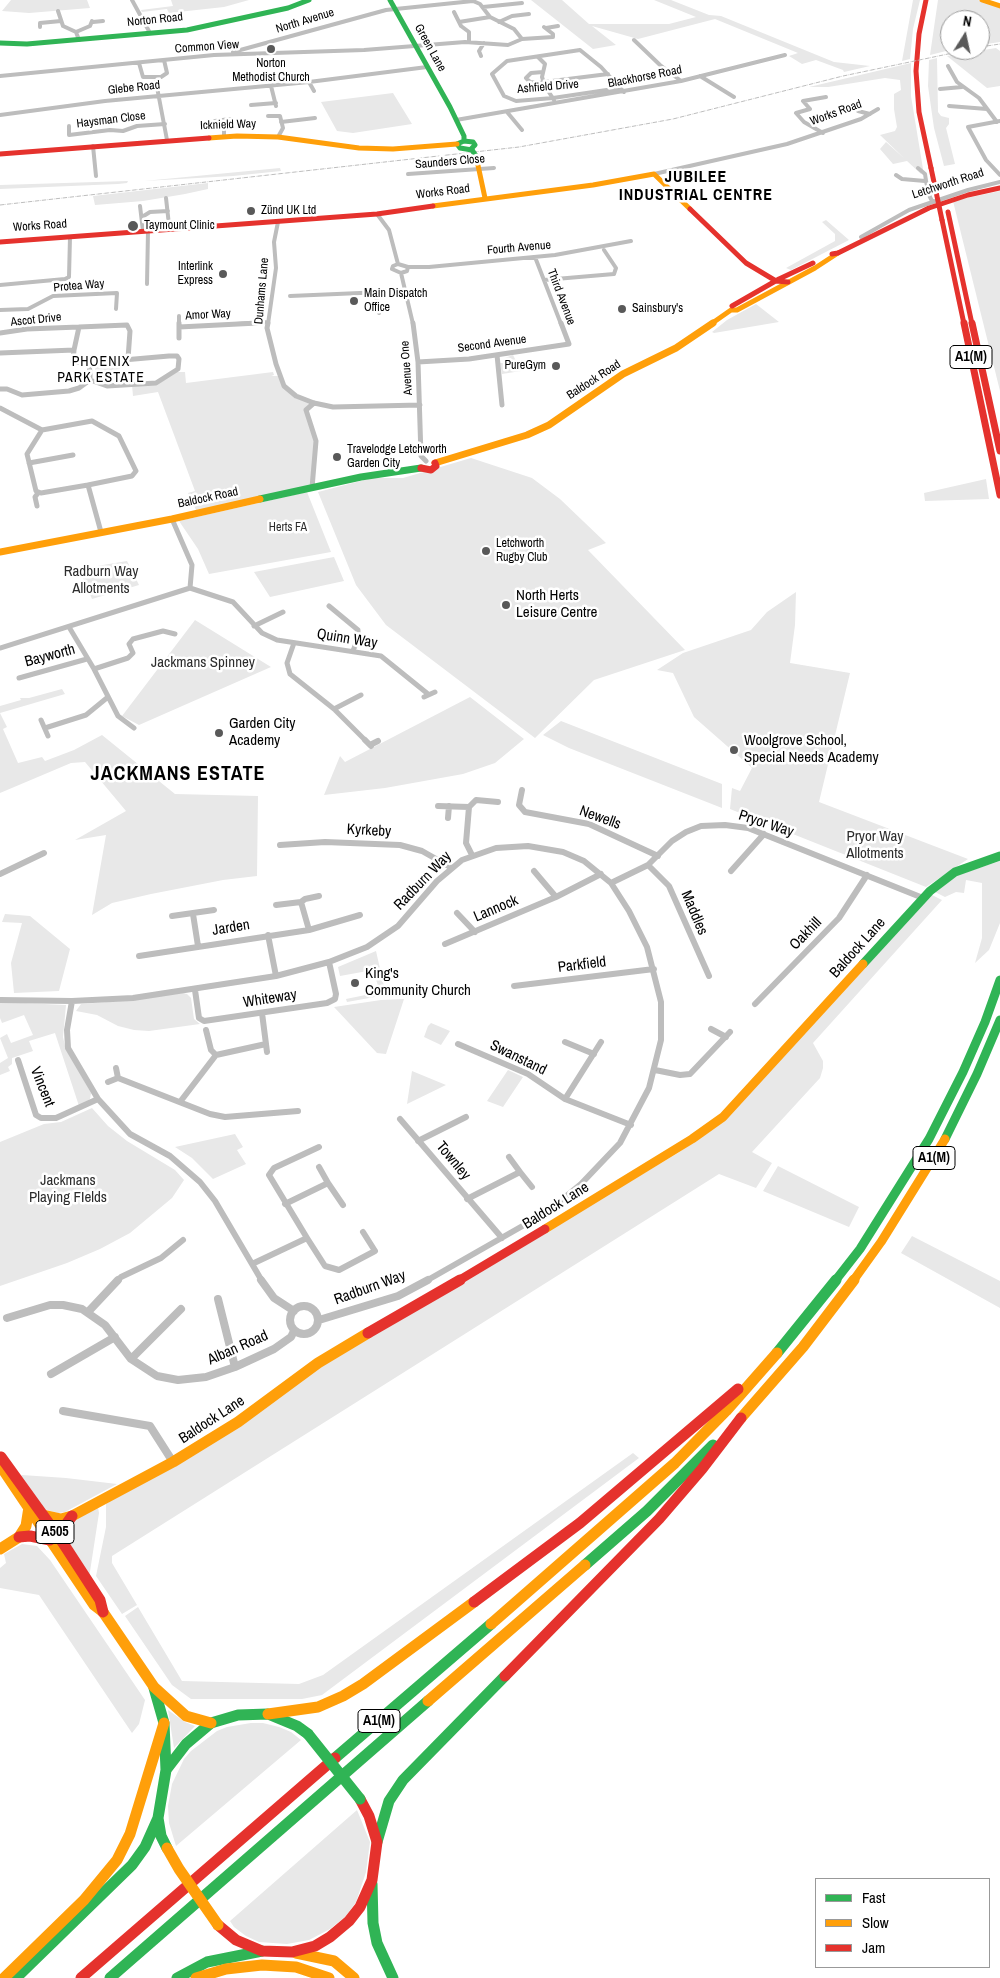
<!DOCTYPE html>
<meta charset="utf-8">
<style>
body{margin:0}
#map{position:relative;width:1000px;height:1978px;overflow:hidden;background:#fff;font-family:"Archivo Narrow",sans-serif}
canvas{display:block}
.legend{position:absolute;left:815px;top:1878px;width:175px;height:90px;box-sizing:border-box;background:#fff;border:1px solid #999;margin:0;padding:6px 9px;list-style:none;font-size:15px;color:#000}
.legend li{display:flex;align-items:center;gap:10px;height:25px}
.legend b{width:25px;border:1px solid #999}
.north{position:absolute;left:940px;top:10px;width:50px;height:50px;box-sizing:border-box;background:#fff;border:1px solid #999;border-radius:50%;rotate:10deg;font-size:14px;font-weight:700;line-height:20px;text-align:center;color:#000}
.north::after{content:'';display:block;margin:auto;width:18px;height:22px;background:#595959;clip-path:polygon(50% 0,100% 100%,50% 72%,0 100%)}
</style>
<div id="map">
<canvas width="1000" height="1978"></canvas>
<ul class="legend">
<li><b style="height:6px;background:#30b455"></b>Fast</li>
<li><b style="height:6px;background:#ff9f0a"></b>Slow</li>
<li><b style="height:6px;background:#e5322d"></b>Jam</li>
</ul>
<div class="north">N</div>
</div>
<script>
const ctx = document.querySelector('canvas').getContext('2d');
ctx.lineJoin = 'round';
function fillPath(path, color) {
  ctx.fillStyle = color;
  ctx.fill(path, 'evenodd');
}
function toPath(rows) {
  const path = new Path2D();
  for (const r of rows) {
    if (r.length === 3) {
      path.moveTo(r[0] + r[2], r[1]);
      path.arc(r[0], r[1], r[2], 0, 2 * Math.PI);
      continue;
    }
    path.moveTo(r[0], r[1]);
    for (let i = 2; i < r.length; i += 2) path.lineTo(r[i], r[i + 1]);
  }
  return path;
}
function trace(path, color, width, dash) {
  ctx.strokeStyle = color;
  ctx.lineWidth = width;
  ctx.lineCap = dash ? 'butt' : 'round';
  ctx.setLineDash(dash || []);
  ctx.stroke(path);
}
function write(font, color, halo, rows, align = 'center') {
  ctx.font = font + ' "Archivo Narrow",sans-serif';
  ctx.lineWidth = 5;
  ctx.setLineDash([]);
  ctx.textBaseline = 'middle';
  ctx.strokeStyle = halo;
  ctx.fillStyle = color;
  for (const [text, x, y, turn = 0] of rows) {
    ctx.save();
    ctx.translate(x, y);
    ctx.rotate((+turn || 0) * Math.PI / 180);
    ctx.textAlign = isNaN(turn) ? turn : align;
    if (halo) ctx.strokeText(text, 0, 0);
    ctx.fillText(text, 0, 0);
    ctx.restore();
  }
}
const green = toPath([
 [11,0,87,0,90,8,29,13,2,11],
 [171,0,249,0,224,7,169,13,167,9,142,12,141,10,173,6],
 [531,0,562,0,589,24,669,24,696,17,654,0,671,0,709,15,721,16,834,62,870,66,844,72,843,70,816,60,802,64,789,56,798,53,715,19,638,39,592,26,616,45,593,49],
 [913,0,920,0,913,29,910,59,902,61],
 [938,0,978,0,1000,8,1000,42,980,45,980,20,950,20,950,50,930,55],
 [996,48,1000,51,1000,86,987,88,947,56],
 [937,58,938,112,941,116,949,118,949,124,946,128,955,164,944,166,934,128,928,86,929,60],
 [911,63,911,96,923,169,921,174,907,161,893,164,880,149,886,142,905,159,880,135,895,131,897,127,894,109,894,94,901,90,900,80,885,78,828,87,809,87],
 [393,93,412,124,353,133,337,131,321,102],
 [280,168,281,171,233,176,144,181],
 [128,181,127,183,118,184,0,189,0,185],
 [208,183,208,189,185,194,143,201,95,205,93,196],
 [1000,191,1000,391,953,201],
 [826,220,849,240,791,270,786,268,835,241,835,234,822,222],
 [756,304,779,322,714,333,712,332,727,320],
 [513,355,521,371,502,374,500,363,503,363,505,358],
 [118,362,120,369,108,372,104,377,104,383,96,380,95,366],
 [175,372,185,372,186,383,273,372,274,375,271,376,281,376,284,386,296,396,314,403,306,410,316,441,313,485,203,512,202,509,196,510,188,493,195,491,158,392,133,396,132,385,146,385],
 [471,458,532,478,560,499,606,543,588,550,685,650,594,680,535,738,386,625,356,585,318,492,372,478,403,478],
 [986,479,989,499,925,501,924,493],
 [307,492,331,552,209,574,198,549,179,521],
 [334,557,344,581,270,597,254,572],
 [127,561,139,585,92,599,79,569],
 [796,592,795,625,790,663,850,673,819,802,968,859,926,887,730,809,732,788,740,791,752,768,694,717,673,673,657,670,683,653,751,630,767,612],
 [195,620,271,667,139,725,122,716],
 [62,689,65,694,0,713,7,727,3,729,18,763,42,757,45,761,74,750,102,735,175,794,258,796,257,876,223,880,151,894,112,903,92,915,106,835,75,840,126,811,85,762,71,763,0,793,0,706,21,700,20,698,29,698],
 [470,697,524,739,495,763,463,774,385,788,324,795,340,756,345,762],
 [561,721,722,784,722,808,569,748,543,735],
 [1000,861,1000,923,989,950,975,963,982,938,982,883,966,880,964,893,956,892,945,897,935,892,958,875],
 [932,895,942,900,813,1043,823,1061,823,1068,820,1078,752,1152,772,1163,756,1188,719,1174,112,1556,112,1563,137,1605,122,1614,96,1576,106,1527,106,1504,335,1357,678,1153,722,1123],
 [5,914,30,916,70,949,59,991,14,993,11,963,22,923,2,922],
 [376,951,386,995,347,1002,346,999,380,992,373,970,340,976,338,967],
 [183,993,187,994,191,998,194,1019,200,1024,149,1031,134,1030,118,1026,97,1015,76,1011,81,1004,134,1000],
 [404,999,386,1054,377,1053,334,1007,381,1000],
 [0,1002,66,1005,63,1037,65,1046,91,1093,90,1099,87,1102,79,1106,55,1033,29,1041,33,1051,12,1058,12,1064,8,1067,10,1071,0,1075,0,1063,8,1058,0,1038,7,1034,11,1043,33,1035,24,1015,2,1023,0,1018],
 [431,1023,450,1031,441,1045,424,1037,428,1026],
 [508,1070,523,1077,503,1107,487,1101],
 [412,1071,446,1085,407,1104],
 [92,1108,108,1126,127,1141,175,1170,184,1180,172,1198,130,1233,100,1249,67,1263,0,1286,0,1142,44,1124,61,1122],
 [235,1134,243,1147,237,1150,246,1164,213,1179,192,1158,175,1147],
 [778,1166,859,1207,849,1227,763,1191],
 [912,1236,1000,1281,1000,1308,901,1253],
 [633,1453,639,1458,322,1695,302,1699,191,1699,172,1685,125,1616,138,1607,182,1681,299,1684,323,1675],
 [22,1475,66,1478,117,1484,65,1512,58,1513,43,1509,20,1477],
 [98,1507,99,1513,89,1578,68,1548,68,1528,75,1519],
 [22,1544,37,1546,50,1560,145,1700,139,1724,132,1733,39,1595,0,1588,0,1568,6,1563,4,1554],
 [168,1710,185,1722,195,1726,174,1748],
 [251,1723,263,1723,279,1727,291,1732,301,1740,176,1846,169,1823,168,1806,172,1784,184,1759,191,1751,217,1731,227,1727],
 [357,1810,370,1842,366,1872,356,1902,346,1916,330,1929,309,1940,287,1944,259,1942,246,1936,234,1927,230,1921]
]);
const streetFar3 = toPath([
 [132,0,150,33],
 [483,7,522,3],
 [58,11,63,26,76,32,79,40],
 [454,12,461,26,469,32,469,42],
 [93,22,103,21],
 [499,22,512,16,529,14],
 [40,27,40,23,61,21],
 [546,28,558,26],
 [76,32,90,26,92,21],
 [522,39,553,37,553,34,544,27],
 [634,40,660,65,681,81],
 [580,50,601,67,620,88,553,98,516,101,504,96,492,74,507,61,580,50],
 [233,52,386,10,473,1,480,4,490,17],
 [481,56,479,51,484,43],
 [538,57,545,64,542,77,545,86,554,100],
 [139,63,143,77,161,77,167,73,164,60],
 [948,66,957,82,979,98,997,122],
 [543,72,531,73,526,78,530,82,544,83],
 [0,76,214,55,364,50,465,42,508,45,522,39,514,29,490,17,459,22],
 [700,76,734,97],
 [156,82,167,140],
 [309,82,314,91],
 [544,82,608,74],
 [271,86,276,106],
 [620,88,624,92],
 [940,89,962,87],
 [251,105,276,103],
 [949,106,987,109],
 [858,111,870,114],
 [507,112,522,130],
 [0,115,105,101,309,82,427,67],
 [268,116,280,116,283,128,278,137],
 [456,120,681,81,785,55],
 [215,121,230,119,231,122,224,128,224,137],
 [1000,121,968,127,986,160,1000,175],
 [281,122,315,118],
 [69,126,69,135,110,130,123,131,137,126,165,124],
 [823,133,804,122,796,113,810,109,803,101,826,97],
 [93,146,96,176],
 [918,168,925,174,928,193,932,201],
 [408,174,494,168],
 [654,174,787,144,861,119,878,109],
 [896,175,902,179,925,181],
 [166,198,169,225],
 [140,206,143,231],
 [377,214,389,230,398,264],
 [142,217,150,212,168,211],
 [861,237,909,210,968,190,1000,182],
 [535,257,561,324],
 [398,264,408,267,407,271,401,273,392,269,393,266,398,264],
 [408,267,429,267,555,255,631,241],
 [401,273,413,324],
 [544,280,614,274,616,268,604,250],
 [147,284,148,231],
 [0,285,65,279,69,277,70,237],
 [375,291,379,313],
 [290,296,407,291],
 [0,310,28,309,53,296,117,293,116,309],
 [179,316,179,324],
 [236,324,268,322],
 [268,324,276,268,274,242,278,222]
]);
const streetFar2 = toPath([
 [179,323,179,338],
 [268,323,267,328,276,364,284,386,296,396,314,403,333,407,420,405],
 [413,323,418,362,421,456,426,461],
 [79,327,127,325,130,331,128,359],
 [179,327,258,323],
 [0,333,27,329,79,327,74,350],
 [0,353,74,350,73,362,89,363,90,373,90,380,79,388,69,391,22,395,7,389,0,389],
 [497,355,502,405],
 [418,362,469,359,569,344,561,323],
 [89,363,169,356,177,356,179,359,178,369,156,383,107,386,90,380],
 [0,408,42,430,92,421,119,436,136,471,132,476,88,485,101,532],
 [42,430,27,454,36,491,41,493,88,485],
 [29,463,73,455],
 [312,488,316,441,306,410,314,403],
 [37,506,35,497,38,493],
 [190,588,233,602,262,633,277,640,381,656,428,694],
 [329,606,358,630,358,638,353,651],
 [254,626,283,612],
 [69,627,94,669,118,716,134,728],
 [294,643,287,663,290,674,334,709,366,741],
 [0,648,190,588,192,565,172,519],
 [94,669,128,658,133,653,129,644,133,639,163,631,175,634],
 [19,678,87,659],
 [424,697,435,692],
 [334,709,361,695],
 [41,720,48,736],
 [45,728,86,715,108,697]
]);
const streetFar1 = toPath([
 [365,740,371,746],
 [370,745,378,741],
 [522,790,519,805,525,812,589,824,658,856],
 [438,806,469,807,466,843,472,855],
 [469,807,476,800,498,802],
 [448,818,449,806],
 [280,845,325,842,400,845,422,851,452,868],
 [648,865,669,886,709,976],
 [534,871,556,897],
 [731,871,764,834],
 [0,874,44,853],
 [611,883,648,865,672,841,686,832,701,826,725,825,748,828,923,898],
 [301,902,305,899,319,896],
 [276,905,301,902,309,930],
 [457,913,475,932],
 [193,914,198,946],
 [172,916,214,910],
 [268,935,276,976],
 [445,944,556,897,601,874],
 [139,956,309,930,360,915],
 [514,986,654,969],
 [195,990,199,1018,204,1021,327,1003,335,999,336,994,329,962],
 [0,1000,72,1001,133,998,276,976,329,962,367,947,398,926,437,881,462,860,496,848,528,846,563,852,584,861,611,883,629,911,647,947,661,1002,661,1040,649,1088,620,1143,581,1184,547,1212,426,1281],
 [72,1001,67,1030,68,1048,98,1099,130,1134,170,1156,200,1182,215,1201,262,1281],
 [755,1004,839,918,867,875],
 [262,1013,267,1052],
 [711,1029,726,1037],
 [206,1030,211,1050,216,1055],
 [565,1042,594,1054],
 [458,1044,528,1074,565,1099,631,1125],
 [18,1060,36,1115,41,1118,56,1118,98,1099],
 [655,1070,680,1075,690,1074,730,1032],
 [118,1078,210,1114,225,1117,298,1111],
 [108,1082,118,1078,116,1068],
 [565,1099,601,1042],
 [180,1102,216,1055,266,1044],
 [400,1119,502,1238],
 [418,1141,466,1117],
 [319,1167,328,1183],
 [520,1172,532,1187],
 [467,1199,520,1172,509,1157],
 [285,1204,328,1183,343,1205],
 [307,1238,325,1266,339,1270,375,1251,363,1232],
 [252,1264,307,1238,269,1175,274,1168,319,1147],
 [117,1281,121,1277,161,1258,183,1240]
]);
const street = toPath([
 [261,1280,274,1298,294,1311],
 [218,1299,235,1367],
 [304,1320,14],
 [88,1312,118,1280],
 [7,1318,50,1305,63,1305,82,1309,105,1325,131,1359,157,1376,178,1380,206,1377,235,1367,274,1349,291,1337,294,1331],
 [319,1320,398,1296,428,1280],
 [131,1359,181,1309],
 [51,1374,115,1337],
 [63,1411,150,1426,173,1462]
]);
const fastFar3 = toPath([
 [390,0,450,107,464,136,464,141],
 [0,43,27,44,187,30,288,8,309,0],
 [471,149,475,145,473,142,464,141,457,144,460,148,472,150]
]);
const fastFar2 = toPath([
 [260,499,361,477,421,468]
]);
const fastFar1 = toPath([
 [863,964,930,891,955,872,1000,856],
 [945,1139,977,1074,1000,1020],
 [835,1281,860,1249,929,1139,963,1072,985,1022,1000,980]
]);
const fast = toPath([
 [777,1353,836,1280],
 [585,1565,647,1511,713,1445],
 [154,1688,164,1723,166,1770],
 [335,1758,491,1624],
 [377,1842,389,1801,403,1780,505,1676],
 [167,1848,161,1836,158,1818,166,1770,186,1744,211,1723,238,1715,268,1714,297,1726,308,1734],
 [372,1884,373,1923,377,1943,393,1978],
 [16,1978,132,1865,145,1847,158,1818],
 [110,1978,428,1701],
 [177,1978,207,1962,262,1951]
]);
const slowFar3 = toPath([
 [982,0,1000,6],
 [209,138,237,136,278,137,359,148,393,149,457,144],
 [476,156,485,198],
 [433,206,593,185,654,174,690,209],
 [711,324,731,310,737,310,815,268,838,253]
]);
const slowFar2 = toPath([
 [435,463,527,435,549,425,623,374,676,348,713,323],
 [0,552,172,519,260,499]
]);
const slowFar1 = toPath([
 [545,1229,692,1139,723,1117,863,964],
 [853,1281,881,1242,945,1139]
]);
const slow = toPath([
 [741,1418,803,1347,854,1280],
 [0,1460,2,1468,94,1605,103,1612,154,1687,186,1716,211,1723],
 [43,1515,61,1519,72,1516,173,1462,238,1422,318,1363,368,1333],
 [0,1549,19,1537,26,1526,29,1507],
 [491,1624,675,1463,726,1411,777,1353],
 [428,1701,585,1565],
 [268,1714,318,1707,343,1696,363,1684,474,1602],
 [296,1953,334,1961,354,1978],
 [4,1978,84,1900,117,1860,130,1834,164,1723],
 [196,1978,226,1969,262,1965,296,1967,329,1978]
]);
const jamFar3 = toPath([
 [926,0,919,34,916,71,919,112,931,168],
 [0,154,209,138],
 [690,209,746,263,776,281,788,282],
 [948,212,972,324],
 [942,220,964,324],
 [0,242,377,214,433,206],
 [832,254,838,253,929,208,968,195,1000,188],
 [732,306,779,279,813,263]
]);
const jamFar2 = toPath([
 [964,323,1000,495],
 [972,323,1000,451],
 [421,468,431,470,436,466,435,463]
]);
const jamFar1 = toPath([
 [458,1281,545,1229]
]);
const jam = toPath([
 [368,1333,460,1280],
 [1,1457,63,1543,100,1600,103,1612],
 [19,1537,30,1536,50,1540],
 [63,1543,65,1526,72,1516],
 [474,1602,580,1523,738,1389],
 [505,1676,659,1519,702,1469,741,1418],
 [218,1925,236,1940,262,1951,292,1952,315,1946,330,1937,349,1921,360,1907,372,1880,377,1842,369,1816,360,1799],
 [81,1978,335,1758]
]);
const rail = toPath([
 [980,47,1000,44],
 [0,205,519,147,673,119,843,76,967,50]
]);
const fastBridgeFar1 = toPath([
 [472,150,476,156]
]);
const fastBridge = toPath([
 [308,1734,360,1799]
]);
const slowBridge = toPath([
 [167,1848,179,1869,218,1925]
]);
const jamBridge = toPath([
 [931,168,942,220]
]);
const markers = [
 [271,49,5,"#595959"],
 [251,211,5,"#595959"],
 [133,226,6,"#595959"],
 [223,274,5,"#595959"],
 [354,301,5,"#595959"],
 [622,309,5,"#595959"],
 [556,366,5,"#595959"],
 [337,457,5,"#595959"],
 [486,551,5,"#595959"],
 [506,605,5,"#595959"],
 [219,733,5,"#595959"],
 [734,750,5,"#595959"],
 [355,983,5,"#595959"]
];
const farStreetnames = [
 ["Norton Road",155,20,-6],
 ["North Avenue",305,21,-17],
 ["Common View",207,47,-4],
 ["Green Lane",430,48,61],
 ["Blackhorse Road",645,77,-11],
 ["Ashfield Drive",548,87,-5],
 ["Glebe Road",134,88,-6],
 ["Works Road",836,113,-20],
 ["Haysman Close",111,120,-7],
 ["Icknield Way",228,125,-2],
 ["Saunders Close",450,162,-5],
 ["Letchworth Road",948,184,-18],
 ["Works Road",443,192,-7],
 ["Works Road",40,226,-4],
 ["Fourth Avenue",519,248,-5],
 ["Protea Way",79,286,-5],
 ["Dunhams Lane",262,291,-85],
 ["Third Avenue",561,297,69],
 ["Amor Way",208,315,-3],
 ["Ascot Drive",36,320,-6],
 ["Second Avenue",492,344,-8],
 ["Avenue One",407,368,-94],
 ["Baldock Road",594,380,-33],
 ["Baldock Road",208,498,-12]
];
const farPoinames = [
 ["Norton",271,64,"center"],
 ["Methodist Church",271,78,"center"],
 ["Zünd UK Ltd",261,211],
 ["Taymount Clinic",144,226],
 ["Interlink",213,267,"right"],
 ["Express",213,281,"right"],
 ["Main Dispatch",364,294],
 ["Office",364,308],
 ["Sainsbury's",632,309],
 ["PureGym",546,366,"right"],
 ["Travelodge Letchworth",347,450],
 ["Garden City",347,464],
 ["Letchworth",496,544],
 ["Rugby Club",496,558]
];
const farParknames = [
 ["Herts FA",288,528]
];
const shields = [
 [971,357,42],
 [934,1158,42],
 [55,1532,38],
 [379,1721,42]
];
const shieldNames = [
 ["A1(M)",971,357],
 ["A1(M)",934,1158],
 ["A505",55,1532],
 ["A1(M)",379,1721]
];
const farNeighbourhoodnames = [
 ["PHOENIX",101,362],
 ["PARK ESTATE",101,378]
];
const parkNames = [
 ["Radburn Way",101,572],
 ["Allotments",101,589],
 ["Jackmans Spinney",203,663],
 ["Pryor Way",875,837],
 ["Allotments",875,854],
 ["Jackmans",68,1181],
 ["Playing FIelds",68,1198]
];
const poiNames = [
 ["North Herts",516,596],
 ["Leisure Centre",516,613],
 ["Garden City",229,724],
 ["Academy",229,741],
 ["Woolgrove School,",744,741],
 ["Special Needs Academy",744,758],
 ["King's",365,974],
 ["Community Church",365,991]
];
const streetNames = [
 ["Quinn Way",347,639,9],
 ["Bayworth",50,656,-15],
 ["Newells",600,818,20],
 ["Pryor Way",766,824,18],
 ["Kyrkeby",369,831,3],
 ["Radburn Way",423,881,-46],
 ["Lannock",496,909,-23],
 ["Maddles",694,913,67],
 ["Jarden",231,928,-9],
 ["Oakhill",806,934,-46],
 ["Baldock Lane",858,948,-48],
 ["Parkfield",582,965,-7],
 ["Whiteway",270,999,-9],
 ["Swanstand",518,1058,26],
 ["Vincent",42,1087,68],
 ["Townley",453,1161,50],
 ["Baldock Lane",556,1206,-32],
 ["Radburn Way",370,1288,-20],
 ["Alban Road",238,1348,-24],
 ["Baldock Lane",212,1420,-33]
];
const farDistrictnames = [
 ["JUBILEE",696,178],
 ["INDUSTRIAL CENTRE",696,196]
];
const districtNames = [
 ["JACKMANS ESTATE",178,775]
];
fillPath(green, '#e8e8e8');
trace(streetFar3, '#bdbdbd', 4);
trace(streetFar2, '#bdbdbd', 5);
trace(streetFar1, '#bdbdbd', 6);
trace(street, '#bdbdbd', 8);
trace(fastFar3, '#30b455', 5);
trace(fastFar2, '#30b455', 7);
trace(fastFar1, '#30b455', 9);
trace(fast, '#30b455', 11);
trace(slowFar3, '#ff9f0a', 5);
trace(slowFar2, '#ff9f0a', 7);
trace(slowFar1, '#ff9f0a', 9);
trace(slow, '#ff9f0a', 11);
trace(jamFar3, '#e5322d', 5);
trace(jamFar2, '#e5322d', 7);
trace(jamFar1, '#e5322d', 9);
trace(jam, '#e5322d', 11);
trace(rail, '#bdbdbd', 1, [4.5, 1, 0.5, 1]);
trace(fastBridgeFar1, '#30b455', 5);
trace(fastBridge, '#30b455', 11);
trace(slowBridge, '#ff9f0a', 11);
trace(jamBridge, '#e5322d', 5);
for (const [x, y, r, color] of markers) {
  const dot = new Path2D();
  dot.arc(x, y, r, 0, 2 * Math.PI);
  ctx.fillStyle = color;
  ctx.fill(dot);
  trace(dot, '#fff', 2);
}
write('12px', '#000', '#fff', farStreetnames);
write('12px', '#000', '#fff', farPoinames, 'left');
write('12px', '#2d2d2d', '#fff', farParknames);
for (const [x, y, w] of shields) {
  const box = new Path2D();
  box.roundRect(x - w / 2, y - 11.5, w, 23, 4);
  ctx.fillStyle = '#fff';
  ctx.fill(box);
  trace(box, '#000', 1);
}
write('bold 14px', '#000', null, shieldNames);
ctx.letterSpacing = '1px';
write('14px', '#000', '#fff', farNeighbourhoodnames);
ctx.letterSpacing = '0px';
write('15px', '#2d2d2d', '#fff', parkNames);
write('15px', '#000', '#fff', poiNames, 'left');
write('15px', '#000', '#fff', streetNames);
ctx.letterSpacing = '1px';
write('bold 16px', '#000', '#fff', farDistrictnames);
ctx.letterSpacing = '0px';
ctx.letterSpacing = '1px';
write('bold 20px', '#000', '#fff', districtNames);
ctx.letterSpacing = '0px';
</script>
